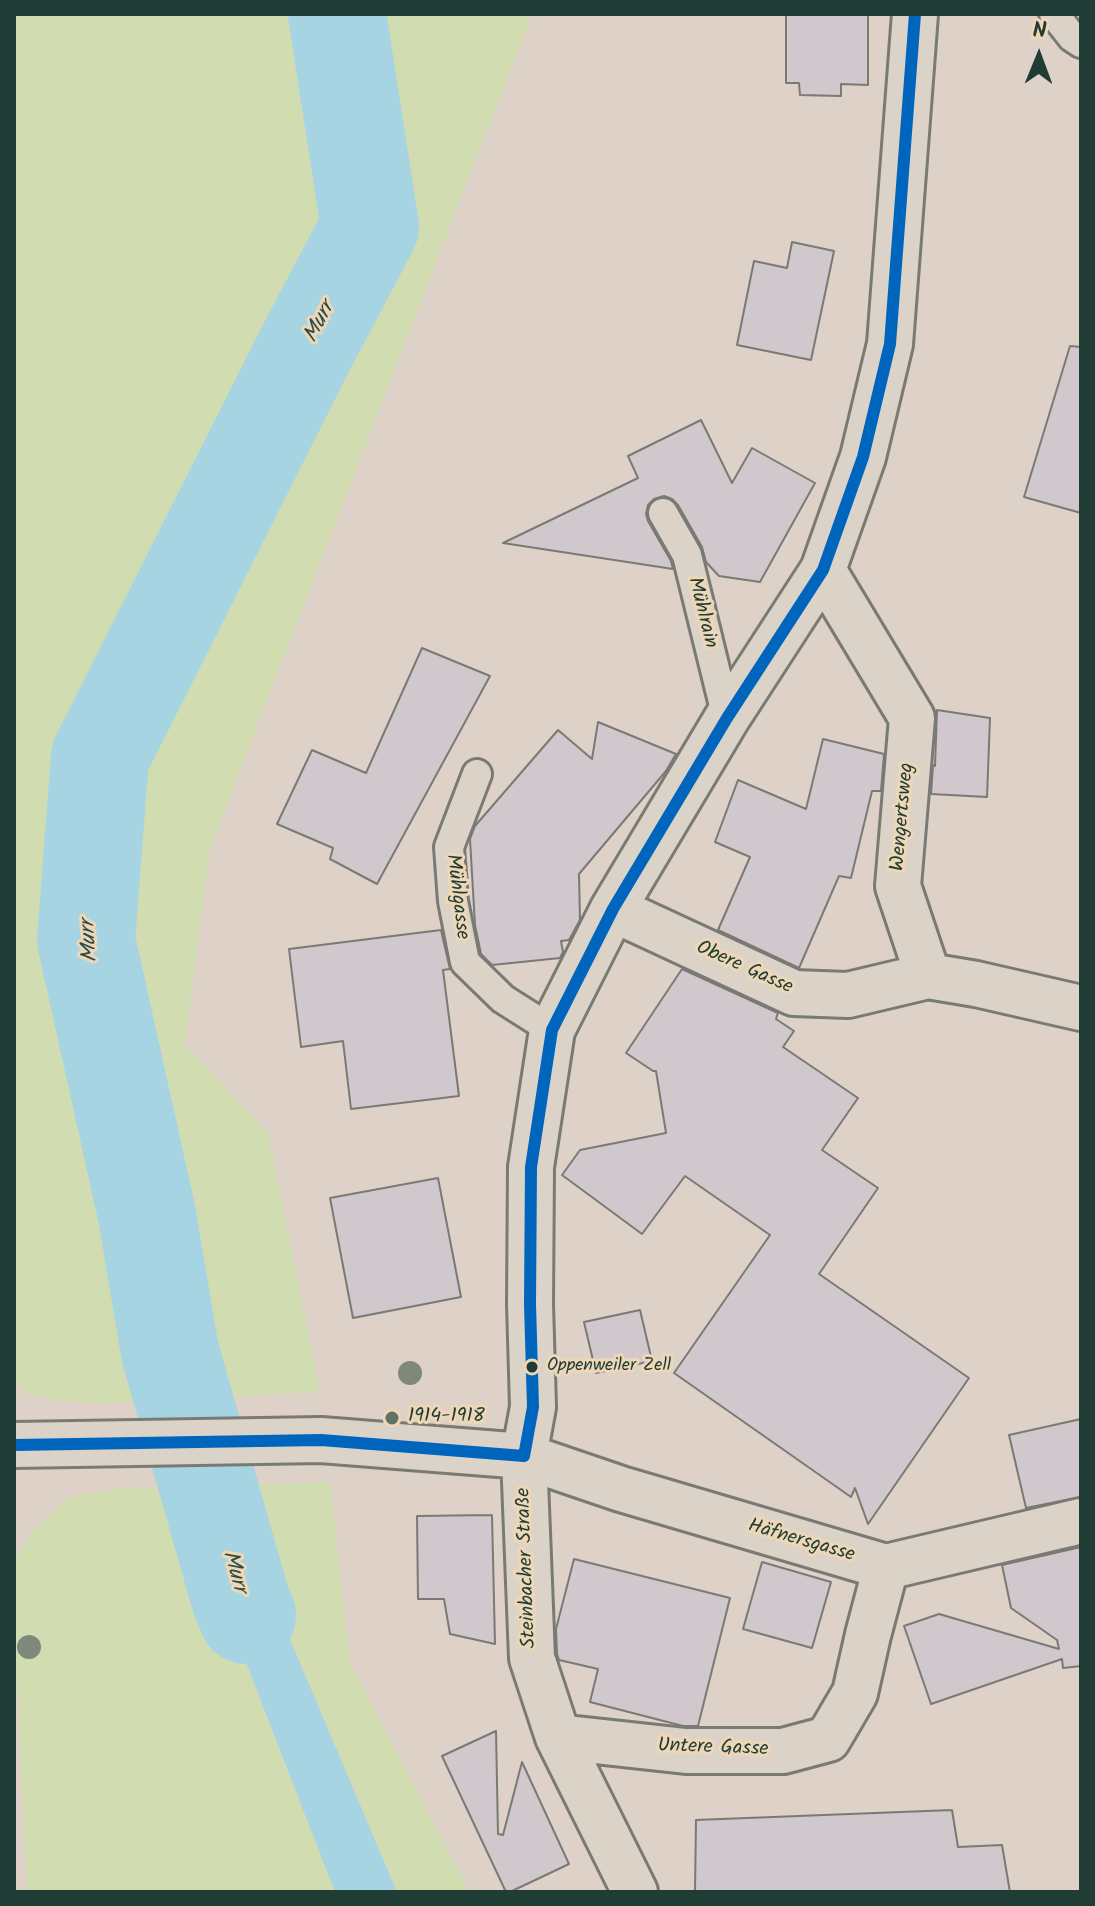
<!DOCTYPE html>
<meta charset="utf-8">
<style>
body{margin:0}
#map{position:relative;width:1095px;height:1906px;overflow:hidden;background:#ddd1c8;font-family:Kalam,sans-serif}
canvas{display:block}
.frame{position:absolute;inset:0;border:16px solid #1f3d34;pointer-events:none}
.north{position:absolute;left:999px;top:16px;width:80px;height:80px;-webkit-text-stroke:6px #edd7b6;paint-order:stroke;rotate:1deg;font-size:22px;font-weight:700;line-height:32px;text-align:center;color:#1f3d34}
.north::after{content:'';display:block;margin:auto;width:28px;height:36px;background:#1f3d34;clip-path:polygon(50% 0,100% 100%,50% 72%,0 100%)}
</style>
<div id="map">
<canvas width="1095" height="1906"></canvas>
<div class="frame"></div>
<div class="north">N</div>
</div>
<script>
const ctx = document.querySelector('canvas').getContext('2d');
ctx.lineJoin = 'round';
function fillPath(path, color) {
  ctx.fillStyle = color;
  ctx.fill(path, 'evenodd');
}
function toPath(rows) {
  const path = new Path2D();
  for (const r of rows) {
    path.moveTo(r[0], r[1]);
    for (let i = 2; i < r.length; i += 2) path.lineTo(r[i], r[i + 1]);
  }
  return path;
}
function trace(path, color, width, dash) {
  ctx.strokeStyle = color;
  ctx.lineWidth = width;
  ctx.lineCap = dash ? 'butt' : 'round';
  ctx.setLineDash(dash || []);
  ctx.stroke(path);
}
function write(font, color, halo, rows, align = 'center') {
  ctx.font = font + ' Kalam,sans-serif';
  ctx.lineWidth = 6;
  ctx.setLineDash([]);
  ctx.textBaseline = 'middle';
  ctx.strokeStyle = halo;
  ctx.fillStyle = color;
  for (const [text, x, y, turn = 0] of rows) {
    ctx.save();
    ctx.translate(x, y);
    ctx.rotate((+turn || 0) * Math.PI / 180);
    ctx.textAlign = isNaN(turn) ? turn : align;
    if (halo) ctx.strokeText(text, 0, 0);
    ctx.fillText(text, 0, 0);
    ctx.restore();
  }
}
const green = toPath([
 [14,14,532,14,210,848,185,1045,268,1133,320,1392,101,1403,59,1401,24,1393,14,1381],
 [330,1482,350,1663,470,1892,397,1892,272,1597,246,1485],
 [178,1487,229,1621,335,1892,27,1892,14,1622,14,1575,17,1558,31,1533,69,1497,124,1488]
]);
const water = toPath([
 [246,1485,272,1597,397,1892,335,1892,178,1487]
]);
const pier = toPath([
 [245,1481,250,1485,174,1487,177,1484]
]);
const river = toPath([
 [247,1615,241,1601,170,1352,147,1215,86,940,100,757,305,350,370,227,337,14]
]);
const building = toPath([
 [786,14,868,14,868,85,841,84,841,96,800,95,799,83,786,83,786,14],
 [792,242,834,251,811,360,737,345,754,261,787,268,792,242],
 [1070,346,1081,347,1081,513,1024,497,1070,346],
 [701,420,732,483,752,448,815,483,760,582,719,576,706,562,702,547,678,505,672,499,664,496,654,499,648,505,646,514,648,521,671,561,673,569,503,543,638,478,628,456,701,420],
 [422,648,490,676,377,884,330,859,333,848,277,824,312,750,366,773,422,648],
 [937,710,990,718,987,797,931,794,933,765,935,766,937,710],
 [598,722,676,754,666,771,579,874,580,920,569,940,561,941,563,952,560,958,492,965,481,954,475,925,470,839,475,826,558,730,592,759,598,722],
 [823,739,884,754,881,791,872,791,851,878,839,876,799,968,718,930,750,857,715,842,738,780,806,809,823,739],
 [441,930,450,969,443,970,459,1096,351,1109,343,1041,301,1047,289,949,441,930],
 [682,969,778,1013,776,1019,794,1031,783,1047,858,1098,822,1150,878,1188,819,1274,969,1378,868,1524,855,1488,851,1497,674,1373,770,1235,685,1176,642,1234,562,1175,580,1150,666,1133,656,1071,653,1071,626,1053,682,969],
 [438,1178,461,1297,353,1318,330,1198,438,1178],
 [640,1310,652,1361,596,1373,584,1322,640,1310],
 [1081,1419,1081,1497,1026,1508,1009,1435,1081,1419],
 [492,1515,495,1644,450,1634,444,1599,418,1599,417,1516,492,1515],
 [1081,1547,1081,1666,1063,1668,1062,1659,931,1704,904,1626,939,1614,1059,1649,1057,1640,1011,1608,1002,1565,1081,1547],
 [574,1559,730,1598,698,1726,683,1726,590,1702,598,1669,559,1660,557,1654,556,1629,574,1559],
 [762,1562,831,1582,812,1648,743,1629,762,1562],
 [496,1731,498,1834,503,1835,522,1762,569,1864,510,1892,506,1892,442,1756,496,1731],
 [952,1810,958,1847,1002,1845,1010,1892,695,1892,696,1820,952,1810]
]);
const service = toPath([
 [1054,14,1072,37,1081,43],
 [663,513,687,555,727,718],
 [477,774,449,847,453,901,465,962,503,999,552,1030]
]);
const minor = toPath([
 [823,570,912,718,898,886,928,976],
 [613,909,794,993,848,995,928,976,976,984,1081,1008],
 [14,1445,321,1440,524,1456,621,1489,886,1567,1081,1521],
 [558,1737,686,1751,783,1751,828,1739,855,1693,868,1635,886,1567],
 [635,1892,558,1737,532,1658,524,1456,533,1407,530,1304,531,1167,552,1030,613,909,727,718,823,570,863,457,890,344,915,14]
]);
const bus1 = toPath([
 [14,1445,321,1440,524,1456],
 [524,1456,533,1407,530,1304,531,1167,552,1030,613,909,727,718,823,570,863,457,890,344,915,14]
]);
const trees = [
 [410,1373],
 [29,1647]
];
const markers = [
 [532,1367,7,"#1f3d34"],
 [392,1418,8,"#627168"]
];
const busNames = [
 ["Oppenweiler Zell",547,1367]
];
const streetNames = [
 ["Mühlrain",701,613,76],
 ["Wengertsweg",904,817,-85],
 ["Mühlgasse",456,897,83],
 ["Obere Gasse",744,969,24],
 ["Häfnersgasse",801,1542,16],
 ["Steinbacher Straße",528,1568,-92],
 ["Untere Gasse",713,1749,2]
];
const poiNames = [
 ["1914-1918",408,1418]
];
const waterNames = [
 ["Murr",321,323,-63],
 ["Murr",91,941,-94],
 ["Murr",233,1572,74]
];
fillPath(green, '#d1ddb0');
fillPath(water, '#a6d4e3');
fillPath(pier, '#ddd1c8');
trace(river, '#a6d4e3', 98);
fillPath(building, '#d0c8cd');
trace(building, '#7a7a74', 2);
trace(service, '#7a7a74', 34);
trace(minor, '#7a7a74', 50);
trace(service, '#dbd3c8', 28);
trace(minor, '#dbd3c8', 44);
trace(bus1, '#0065bd', 12);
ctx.fillStyle = '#7e897c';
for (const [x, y] of trees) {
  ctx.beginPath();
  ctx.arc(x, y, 12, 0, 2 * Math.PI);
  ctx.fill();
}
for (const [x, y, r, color] of markers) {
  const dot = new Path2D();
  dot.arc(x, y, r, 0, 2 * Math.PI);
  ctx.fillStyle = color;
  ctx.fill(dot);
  trace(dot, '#edd7b6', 3);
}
write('18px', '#1f3d34', '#edd7b6', busNames, 'left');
write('20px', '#1f3d34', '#edd7b6', streetNames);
write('20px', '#1f3d34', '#edd7b6', poiNames, 'left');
write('italic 22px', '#2a4c47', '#edd7b6', waterNames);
</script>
